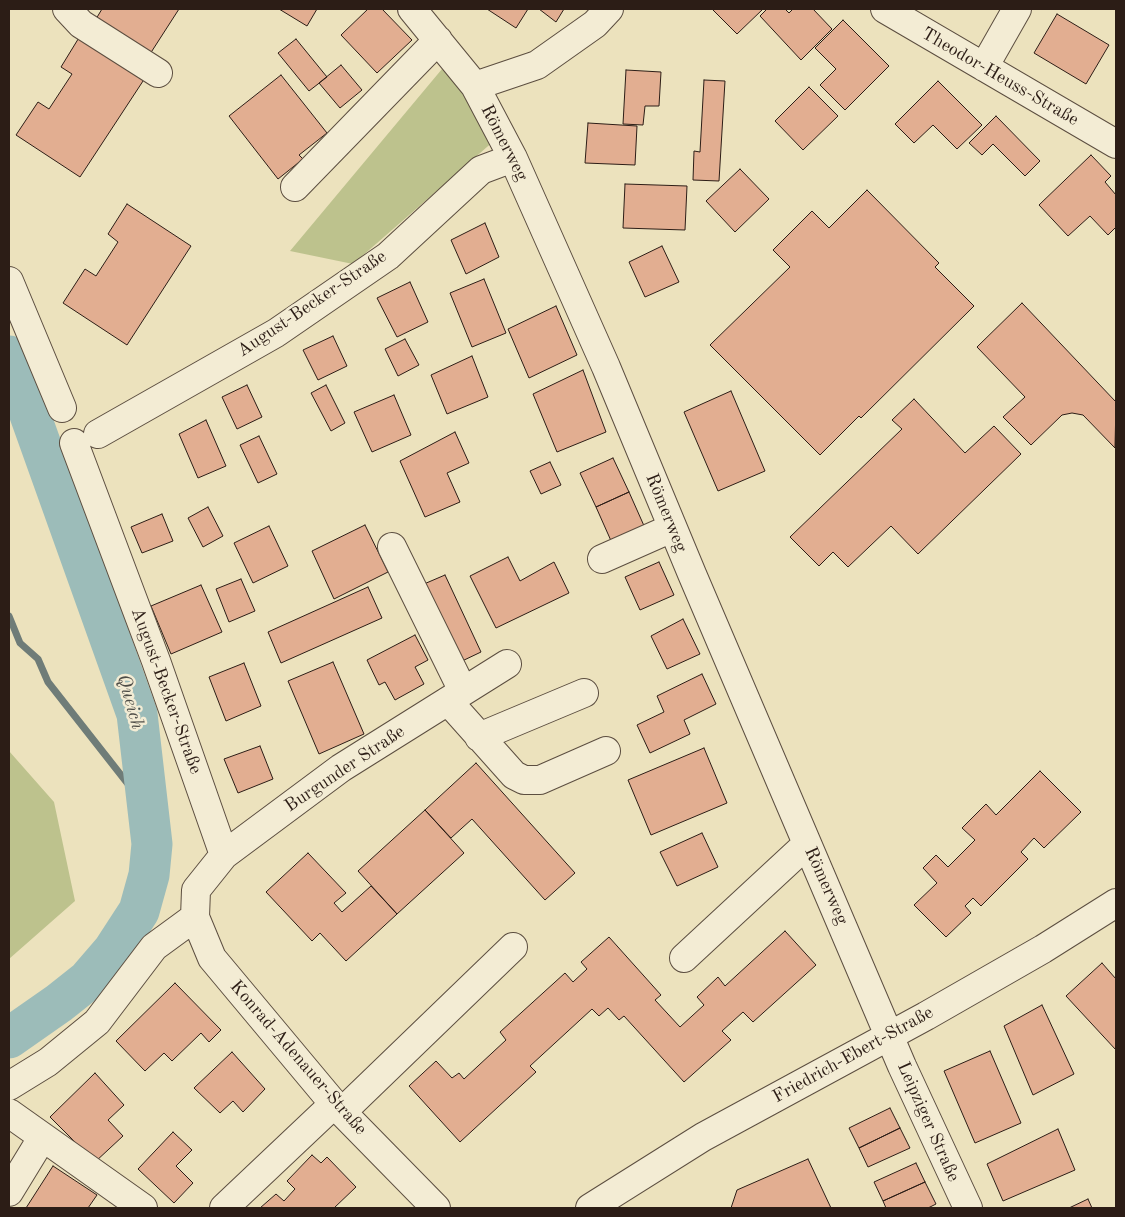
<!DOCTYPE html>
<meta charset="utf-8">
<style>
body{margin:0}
#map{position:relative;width:1125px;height:1217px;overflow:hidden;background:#ece2bd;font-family:"Old Standard TT",serif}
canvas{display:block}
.frame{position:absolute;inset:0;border:10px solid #2c1d16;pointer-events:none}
</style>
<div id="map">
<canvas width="1125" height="1217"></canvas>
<div class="frame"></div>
</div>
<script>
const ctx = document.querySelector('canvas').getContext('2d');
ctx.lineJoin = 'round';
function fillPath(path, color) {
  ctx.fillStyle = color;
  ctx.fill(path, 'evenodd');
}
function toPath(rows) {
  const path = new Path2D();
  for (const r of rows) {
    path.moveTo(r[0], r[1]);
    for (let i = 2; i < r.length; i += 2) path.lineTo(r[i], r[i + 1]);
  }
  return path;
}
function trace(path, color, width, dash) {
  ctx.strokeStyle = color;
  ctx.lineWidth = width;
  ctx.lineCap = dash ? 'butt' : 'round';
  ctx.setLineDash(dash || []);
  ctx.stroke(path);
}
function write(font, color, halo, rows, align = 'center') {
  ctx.font = font + ' "Old Standard TT",serif';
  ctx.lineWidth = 5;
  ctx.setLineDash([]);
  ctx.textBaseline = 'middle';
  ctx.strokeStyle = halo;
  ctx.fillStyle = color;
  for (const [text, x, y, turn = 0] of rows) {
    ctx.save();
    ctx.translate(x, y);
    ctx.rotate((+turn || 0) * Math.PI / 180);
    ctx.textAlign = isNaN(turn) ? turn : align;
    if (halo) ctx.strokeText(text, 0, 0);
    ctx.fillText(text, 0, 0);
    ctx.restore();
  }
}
const green = toPath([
 [442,69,461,88,495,140,353,264,290,251],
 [9,751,54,802,75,901,9,959]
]);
const stream = toPath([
 [9,616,20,643,38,659,48,682,150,812]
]);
const river = toPath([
 [9,356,137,714,152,844,149,875,139,911,113,951,88,980,59,1003,9,1038]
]);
const building = toPath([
 [102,9,179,9,150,54,96,19,102,9],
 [279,9,317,9,307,26,279,9],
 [368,9,382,9,412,40,377,73,341,35,368,9],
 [487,9,528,9,516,28,487,9],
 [539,9,564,9,556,22,539,9],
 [712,9,763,9,737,34,712,9],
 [767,9,785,9,789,13,793,9,813,9,832,29,801,60,760,16,767,9],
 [1057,14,1109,45,1086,84,1034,53,1057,14],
 [843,20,889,66,845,110,820,85,836,69,815,48,843,20],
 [80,36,145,78,80,177,16,135,38,102,49,109,72,74,61,67,80,36],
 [296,39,327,77,309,91,278,53,296,39],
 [341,65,362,90,340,108,319,83,341,65],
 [626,70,661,72,659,106,645,106,643,125,623,124,626,70],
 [281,75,327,133,299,155,303,159,278,179,229,116,281,75],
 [704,80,725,81,719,181,693,180,694,151,700,152,704,80],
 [938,81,982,125,957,149,933,125,914,143,895,124,938,81],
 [809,87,838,116,803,150,775,121,809,87],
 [996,116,1040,161,1025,176,993,144,982,155,969,143,996,116],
 [588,123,637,126,635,165,585,163,588,123],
 [1091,155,1111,176,1105,182,1116,195,1116,227,1108,235,1090,216,1068,236,1039,205,1091,155],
 [740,169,769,199,735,232,706,201,740,169],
 [625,184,687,186,685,230,623,228,625,184],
 [867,190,939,263,935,267,974,306,861,418,859,416,820,455,710,345,790,267,773,250,812,211,829,228,867,190],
 [127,204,191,246,127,345,63,303,85,269,96,276,118,242,108,234,127,204],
 [485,223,499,257,466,274,451,240,485,223],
 [662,246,679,282,645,297,629,262,662,246],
 [484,279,506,333,472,347,450,293,484,279],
 [410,282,428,322,397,337,377,298,410,282],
 [1022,303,1116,402,1115,448,1083,415,1072,413,1062,415,1031,445,1003,417,1025,397,977,347,1022,303],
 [556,306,577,355,529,378,508,329,556,306],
 [333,336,347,366,318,380,303,350,333,336],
 [405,339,419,365,398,376,385,349,405,339],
 [472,356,488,397,447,414,431,375,472,356],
 [583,370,606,432,557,452,533,394,583,370],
 [247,385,262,417,237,429,222,397,247,385],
 [326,385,345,423,331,431,311,393,326,385],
 [731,391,765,471,718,491,684,412,731,391],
 [394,395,411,435,372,452,354,412,394,395],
 [914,399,965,453,994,426,1021,454,918,554,891,526,848,567,833,552,819,566,790,537,902,429,892,420,914,399],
 [206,420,226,466,198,478,179,434,206,420],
 [455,432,469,463,447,473,460,502,425,517,400,461,455,432],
 [259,436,277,474,258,483,240,445,259,436],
 [613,458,629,492,596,507,580,473,613,458],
 [550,462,561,485,541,494,530,471,550,462],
 [629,492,645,528,612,543,596,507,629,492],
 [208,507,223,536,203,547,188,518,208,507],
 [162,514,173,541,142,553,131,527,162,514],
 [365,525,388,572,334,599,312,551,365,525],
 [269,526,288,566,253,583,234,543,269,526],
 [508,557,520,581,554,562,569,593,496,628,470,576,508,557],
 [659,562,674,595,640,610,625,577,659,562],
 [445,575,481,652,460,662,424,584,445,575],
 [241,579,255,611,229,622,216,589,241,579],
 [201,585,222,632,171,654,151,606,201,585],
 [368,587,382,618,281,663,268,632,368,587],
 [683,619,700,654,667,669,651,636,683,619],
 [415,635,428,660,415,667,424,684,395,700,385,682,379,685,367,660,415,635],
 [333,662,364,734,319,754,288,681,333,662],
 [244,663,261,706,226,721,209,677,244,663],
 [702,674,716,704,684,720,690,734,650,753,637,725,664,712,657,696,702,674],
 [260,746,273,779,238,793,224,759,260,746],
 [704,748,727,803,651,835,628,780,704,748],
 [476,763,575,873,545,900,472,819,451,838,425,810,476,763],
 [1040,771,1081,812,1044,848,1034,838,1021,852,1028,859,981,906,973,898,965,906,971,913,946,937,914,905,937,883,923,868,936,855,948,867,975,840,962,828,986,804,996,815,1040,771],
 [425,810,464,853,397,914,358,871,425,810],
 [702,833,718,867,677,886,660,852,702,833],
 [308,853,346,893,334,903,342,912,371,886,397,914,346,961,320,933,312,941,266,892,308,853],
 [785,931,816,965,753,1022,743,1012,722,1031,731,1040,684,1082,624,1016,619,1020,608,1008,599,1016,592,1009,530,1066,536,1072,460,1142,409,1086,436,1061,452,1078,459,1073,464,1079,506,1040,500,1032,565,973,573,982,587,969,581,962,609,937,661,995,655,1000,680,1027,704,1005,697,997,718,977,725,986,785,931],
 [1102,963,1116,979,1116,1050,1066,996,1102,963],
 [175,983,221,1030,209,1042,201,1033,172,1061,164,1053,145,1071,116,1041,175,983],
 [1042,1005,1074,1074,1033,1095,1004,1026,1042,1005],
 [990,1051,1021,1123,975,1143,944,1071,990,1051],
 [232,1052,265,1089,243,1112,233,1101,220,1113,194,1088,232,1052],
 [95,1073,124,1105,108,1120,123,1136,95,1162,50,1117,95,1073],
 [890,1108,900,1128,859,1148,849,1128,890,1108],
 [900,1128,910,1148,868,1167,859,1148,900,1128],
 [1058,1129,1075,1170,1003,1201,987,1164,1058,1129],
 [173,1132,192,1150,176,1166,193,1183,174,1203,138,1169,173,1132],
 [312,1155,321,1163,327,1157,356,1187,334,1208,260,1208,276,1194,284,1201,295,1189,287,1181,312,1155],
 [808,1159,831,1208,731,1208,737,1190,808,1159],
 [916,1163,925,1182,883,1201,874,1182,916,1163],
 [53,1166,97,1195,88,1208,26,1208,53,1166],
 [925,1182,936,1204,928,1208,886,1208,883,1201,925,1182],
 [1088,1199,1092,1208,1069,1208,1088,1199]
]);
const minor = toPath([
 [67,9,81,24,158,73],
 [412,9,475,86,513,158,606,367,692,574,902,1066,968,1208],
 [885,9,1116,144],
 [984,67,1017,9],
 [475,86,537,65,595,24,609,9],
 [295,187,438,40],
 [9,281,62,408],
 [98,434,276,333,388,256,481,170,513,158],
 [74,443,156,661,224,855],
 [392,547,463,691],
 [602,559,672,528],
 [448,701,514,775,524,780,540,780,606,751],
 [479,737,584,693],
 [684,958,807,844],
 [9,1086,48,1062,97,1022,154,947,195,917],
 [342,1112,513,947],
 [9,1113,143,1208],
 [9,1192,42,1138],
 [224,1208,334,1104],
 [436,1208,334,1104,212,958,195,917,196,890,224,855,341,768,507,664],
 [590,1208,703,1137,926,1016,1043,949,1116,903]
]);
const streetNames = [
 ["Theodor-Heuss-Straße",1000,77,30],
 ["Römerweg",504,143,63],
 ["August-Becker-Straße",312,304,-34],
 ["Römerweg",666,513,68],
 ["August-Becker-Straße",166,691,70],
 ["Burgunder Straße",345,769,-34],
 ["Römerweg",826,886,66],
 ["Friedrich-Ebert-Straße",853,1055,-29],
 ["Konrad-Adenauer-Straße",298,1058,49],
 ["Leipziger Straße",928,1122,66]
];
const waterNames = [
 ["Queich",130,702,74]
];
fillPath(green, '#bdc28d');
trace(stream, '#6f7c78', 7);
trace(river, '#9cbcb9', 41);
fillPath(building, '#e2ae91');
trace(building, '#2c1d16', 1);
trace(minor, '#5c4e40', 30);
trace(minor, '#f3ecd4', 28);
write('18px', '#2c1d16', '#f3ecd4', streetNames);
write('italic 19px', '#4e4d47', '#f3ecd4', waterNames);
</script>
